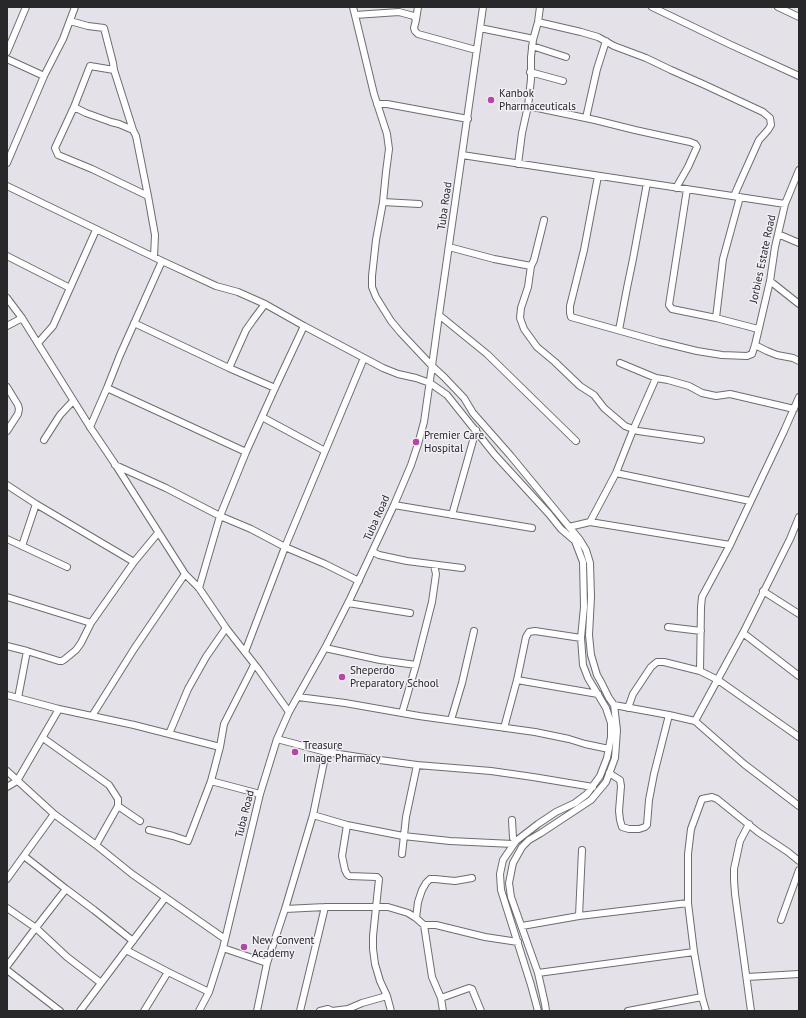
<!DOCTYPE html>
<style>
body{margin:0}
#map{position:relative;width:806px;height:1018px;overflow:hidden;background:#e4e1e8;font-family:"PT Sans",sans-serif}
canvas{display:block}
.frame{position:absolute;inset:0;border:8px solid #28272a;pointer-events:none}
</style>
<div id="map">
<canvas width="806" height="1018"></canvas>
<div class="frame"></div>
</div>
<script>
const ctx = document.querySelector('canvas').getContext('2d');
ctx.lineJoin = 'round';
function toPath(rows) {
  const path = new Path2D();
  for (const r of rows) {
    path.moveTo(r[0], r[1]);
    for (let i = 2; i < r.length; i += 2) path.lineTo(r[i], r[i + 1]);
  }
  return path;
}
function trace(path, color, width, dash) {
  ctx.strokeStyle = color;
  ctx.lineWidth = width;
  ctx.lineCap = dash ? 'butt' : 'round';
  ctx.setLineDash(dash || []);
  ctx.stroke(path);
}
function write(font, color, halo, rows, align = 'center') {
  ctx.font = font + ' "PT Sans",sans-serif';
  ctx.lineWidth = 3;
  ctx.setLineDash([]);
  ctx.textBaseline = 'middle';
  ctx.strokeStyle = halo;
  ctx.fillStyle = color;
  for (const [text, x, y, turn = 0] of rows) {
    ctx.save();
    ctx.translate(x, y);
    ctx.rotate((+turn || 0) * Math.PI / 180);
    ctx.textAlign = isNaN(turn) ? turn : align;
    if (halo) ctx.strokeText(text, 0, 0);
    ctx.fillText(text, 0, 0);
    ctx.restore();
  }
}
const minor = toPath([
 [353,7,361,40,374,94,387,134,389,149,386,172,383,202,376,240,372,276,372,287,376,297,391,321,401,333,432,366,444,377,464,398,473,413,510,455,580,540,586,550,590,563,591,597,589,635,591,655,597,675,601,682,609,698,614,705,617,730,615,758,606,782,591,800,541,833,529,840,522,847,513,863,509,883,511,897,538,973,545,1004,546,1011],
 [652,7,729,44,799,76],
 [778,7,799,17],
 [355,15,399,12,410,15,414,16,416,20,414,28,415,31,418,34,476,50],
 [416,20,418,7],
 [70,21,88,26,104,28,113,63,114,70,133,130],
 [538,22,581,32,598,37,614,46,646,58,671,70,705,85,763,112,770,118,771,125,768,130,759,140,741,180,734,196],
 [480,28,529,38,533,40],
 [532,46,566,57],
 [7,52,26,7],
 [7,59,44,76],
 [114,70,90,66,74,107,55,148,58,155,92,169,148,196,155,235,154,257],
 [530,72,563,81],
 [377,104,387,104,468,119],
 [528,106,595,120,635,130,690,142,695,144,697,147,688,167,676,188],
 [74,107,86,113,111,122,119,124,133,130,136,136,148,196],
 [586,118,597,69,606,41],
 [462,155,785,204],
 [7,163,44,76,63,39,75,7],
 [518,164,522,133,528,106,531,79,531,57,533,40,538,22,540,7],
 [598,176,584,250,570,306,570,313,571,317,660,342,697,351,722,355,747,356,752,354,755,345,770,281,775,247,785,204,799,170],
 [7,186,162,261,216,286,238,292,265,304,304,326,383,368,398,374,416,378,430,383,447,395,495,455,549,514,561,529,575,541,583,562,584,607,581,638,583,665,588,678,606,708,611,723,611,737,607,758,600,776,587,794,575,803,556,812,538,824,516,841,503,860,500,874,501,890,531,985,538,1011],
 [687,189,669,305,672,309,716,318,758,329],
 [383,202,419,204],
 [778,234,799,243],
 [449,247,494,259,531,266,528,287,521,308,520,318,524,329,537,347,555,362,580,386,594,395,604,408,625,426,638,431,701,440],
 [7,256,70,288],
 [531,266,534,260,544,220],
 [770,281,799,304],
 [7,298,22,318,90,427,115,464,185,574,199,588,226,628,259,670,289,712],
 [439,315,487,354,576,441],
 [716,318,723,259,740,197],
 [134,323,229,368,275,388],
 [7,326,22,318],
 [619,330,627,288,633,259,647,183],
 [38,343,53,326,96,230],
 [755,345,767,351,777,355,793,358,799,361],
 [620,363,656,378,668,380,689,386,702,393,716,396,730,394,794,409],
 [229,368,246,330,253,320,265,304],
 [7,387,18,405,19,409,18,414,7,431],
 [107,388,246,452],
 [262,417,325,451],
 [90,427,107,388,120,355,162,261],
 [44,440,60,415,73,401],
 [115,465,166,488,220,516,251,529,285,547,325,564,359,581],
 [616,473,750,501],
 [7,485,36,504,134,562],
 [394,505,532,528],
 [452,515,476,430],
 [590,522,616,473,633,430,656,378],
 [569,527,590,522,730,545],
 [7,539,67,567],
 [22,546,36,504],
 [373,552,379,555,407,561,462,568],
 [199,588,220,516,246,452,275,388,304,326],
 [763,591,799,614],
 [7,597,91,623],
 [348,603,410,613],
 [668,627,701,631],
 [743,633,799,676],
 [7,646,27,651,59,661,62,661,65,659,76,650,81,643,91,623,134,562,158,533],
 [325,648,380,660,416,665],
 [245,652,285,547,364,358],
 [700,671,701,607,702,597,730,545,784,431,799,397],
 [517,680,598,694],
 [7,695,59,709,134,725,220,747],
 [298,697,345,703,419,716,535,732,569,739,585,744,609,749],
 [18,698,27,651],
 [614,705,669,715,695,721,744,764,799,806],
 [628,708,633,694,651,667,657,662,664,662,700,671,718,680,799,737],
 [402,713,416,665,432,602,436,574,434,565],
 [92,716,134,649,185,574],
 [451,720,462,683,474,631],
 [695,721,743,633,790,539,799,517],
 [504,728,517,680,526,637,529,632,535,631,581,638],
 [169,734,188,689,206,657,226,628],
 [43,738,109,785,118,799,118,806,96,845],
 [277,739,326,752,365,758,417,765,491,771,533,777,593,787],
 [7,771,54,814,96,845,132,874,225,939],
 [609,773,620,780,621,786,619,811,620,820,622,827,629,829,639,829,645,827,647,825,649,800,654,774,669,715],
 [211,781,260,794],
 [7,787,17,781,59,709],
 [118,806,140,821],
 [313,815,347,825,403,836,450,841,513,844],
 [512,820,513,838,516,841],
 [749,824,740,841,734,869,734,880,735,894,751,1011],
 [347,825,342,856,345,870,347,874,349,876,377,877,379,879,373,936,373,949,375,964,380,981,387,996,391,1011],
 [149,830,173,836,188,841,211,781,220,747,224,724,254,665],
 [402,854,406,817,417,765],
 [24,856,66,889,94,910,133,941],
 [7,879,54,814],
 [7,908,36,928,67,957,101,983],
 [285,909,325,907,388,907,408,913,416,918,424,925,436,925,485,937,518,942],
 [579,916,582,850],
 [416,918,418,902,422,890,426,883,430,879,435,879,455,881,472,878],
 [781,920,799,870],
 [424,925,432,977,441,998,443,1011],
 [522,926,579,916,688,903],
 [223,948,267,963],
 [126,950,168,972,209,992],
 [7,966,31,934,66,889],
 [7,970,60,1011],
 [538,973,694,952],
 [747,977,799,974],
 [441,998,469,988,472,989,481,1011],
 [80,1011,165,898],
 [144,1011,168,972],
 [199,1011,209,992,223,948,260,794,277,739,289,712,325,648,350,599,394,505,411,465,418,444,424,422,432,366,439,315,483,7],
 [257,1011,267,963,285,909,313,815,326,752],
 [300,1011,325,907],
 [320,1011,328,1009,332,1011],
 [332,1011,348,1009,362,1003,387,996],
 [628,1011,702,997],
 [706,1011,702,997,694,952,688,903,688,854,691,829,702,799,712,797,717,799,758,832,788,852,799,861]
]);
const markers = [
 [491,100,4,"#b546a4"],
 [416,442,4,"#b546a4"],
 [342,677,4,"#b546a4"],
 [295,752,4,"#b546a4"],
 [244,947,4,"#b546a4"]
];
const poiNames = [
 ["Kanbok",499,94],
 ["Pharmaceuticals",499,107],
 ["Premier Care",424,436],
 ["Hospital",424,449],
 ["Sheperdo",350,671],
 ["Preparatory School",350,684],
 ["Treasure",303,746],
 ["Image Pharmacy",303,759],
 ["New Convent",252,941],
 ["Academy",252,954]
];
const streetNames = [
 ["Tuba Road",445,206,-82],
 ["Jorbies Estate Road",763,259,-78],
 ["Tuba Road",377,518,-66],
 ["Tuba Road",245,814,-76]
];
trace(minor, '#6e6c72', 8);
trace(minor, '#fff', 6);
for (const [x, y, r, color] of markers) {
  const dot = new Path2D();
  dot.arc(x, y, r, 0, 2 * Math.PI);
  ctx.fillStyle = color;
  ctx.fill(dot);
  trace(dot, '#f1eef5', 1.5);
}
write('11px', '#28272a', '#f1eef5', poiNames, 'left');
write('11px', '#28272a', '#f1eef5', streetNames);
</script>
